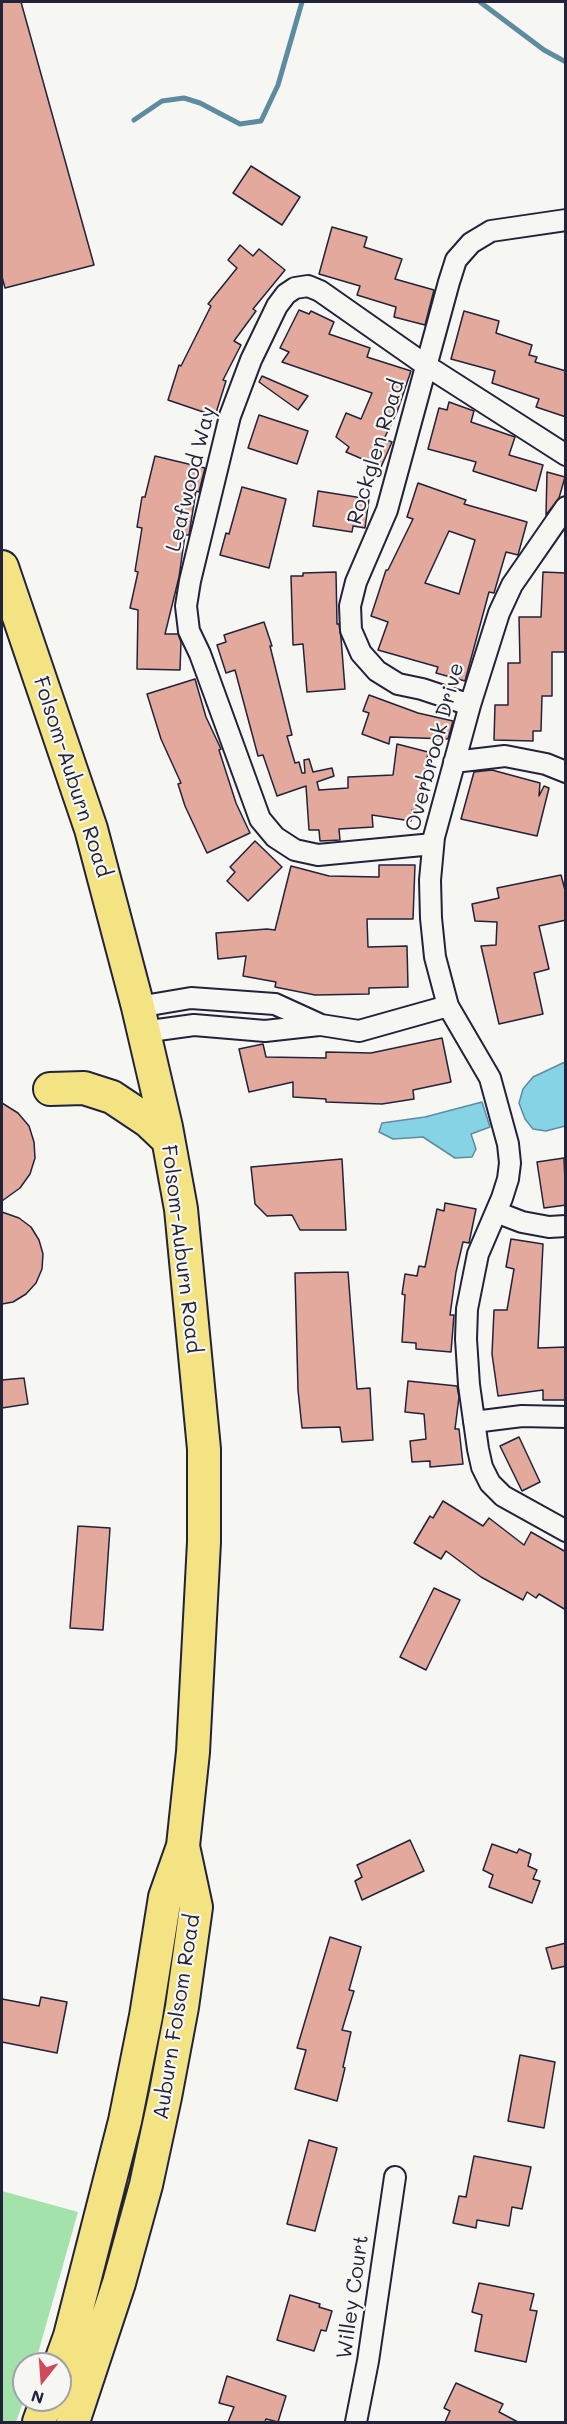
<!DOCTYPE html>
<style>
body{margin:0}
#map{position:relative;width:567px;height:2424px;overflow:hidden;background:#f6f6f2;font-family:Mali,sans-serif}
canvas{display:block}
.frame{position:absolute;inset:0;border:3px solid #22223b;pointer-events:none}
.north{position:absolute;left:12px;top:2352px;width:60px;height:60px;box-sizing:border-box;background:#f6f6f2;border:2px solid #a1a1a9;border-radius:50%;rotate:197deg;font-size:16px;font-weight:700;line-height:24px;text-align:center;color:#22223b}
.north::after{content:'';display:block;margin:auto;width:21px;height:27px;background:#d1495b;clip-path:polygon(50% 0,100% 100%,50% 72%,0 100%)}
</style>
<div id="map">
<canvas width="567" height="2424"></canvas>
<div class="frame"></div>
<div class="north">N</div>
</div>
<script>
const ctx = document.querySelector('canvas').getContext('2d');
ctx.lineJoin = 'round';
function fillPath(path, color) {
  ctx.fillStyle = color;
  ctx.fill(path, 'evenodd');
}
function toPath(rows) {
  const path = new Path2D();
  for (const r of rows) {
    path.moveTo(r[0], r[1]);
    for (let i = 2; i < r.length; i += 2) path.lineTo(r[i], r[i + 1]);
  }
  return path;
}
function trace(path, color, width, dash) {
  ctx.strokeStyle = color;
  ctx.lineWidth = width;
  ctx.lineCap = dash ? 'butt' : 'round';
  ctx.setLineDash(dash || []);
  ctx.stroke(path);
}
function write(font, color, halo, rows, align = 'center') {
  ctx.font = font + ' Mali,sans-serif';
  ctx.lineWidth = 4.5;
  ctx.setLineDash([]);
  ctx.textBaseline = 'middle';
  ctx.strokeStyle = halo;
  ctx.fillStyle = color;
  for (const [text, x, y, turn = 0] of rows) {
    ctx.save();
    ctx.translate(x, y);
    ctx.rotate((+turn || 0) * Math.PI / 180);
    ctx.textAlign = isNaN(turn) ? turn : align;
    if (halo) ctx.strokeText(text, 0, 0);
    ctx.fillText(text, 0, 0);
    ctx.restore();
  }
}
const green = toPath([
 [2,2191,78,2212,35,2364,24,2364,24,2400,16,2422,2,2422]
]);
const water = toPath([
 [565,1062,565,1126,546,1131,533,1129,525,1119,519,1103,523,1089,533,1077,565,1062],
 [482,1102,490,1127,471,1134,476,1149,472,1157,455,1158,423,1137,393,1139,379,1132,382,1123,425,1117,482,1102]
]);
const stream = toPath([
 [480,2,544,50,566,62],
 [134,120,162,101,184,98,200,103,240,124,261,121,278,85,302,2]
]);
const building = toPath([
 [2,2,21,2,94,265,5,288,2,277,2,2],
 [251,166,300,197,282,225,233,193,251,166],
 [332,227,367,237,364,247,402,259,395,279,434,290,425,325,394,317,396,307,357,295,360,286,319,274,332,227],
 [240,245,253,256,259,249,285,270,253,309,256,311,234,341,241,345,223,380,226,381,215,416,168,400,179,365,181,366,211,306,208,304,237,268,228,260,240,245],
 [299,310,309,314,311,311,334,322,329,334,370,348,367,357,411,371,397,412,384,439,392,442,381,467,346,452,349,447,336,437,346,413,361,419,372,393,282,362,289,352,280,348,299,310],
 [464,311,499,321,496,333,532,345,529,355,537,357,535,362,566,371,566,417,536,407,539,399,492,383,495,371,451,359,464,311],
 [262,376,308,396,298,410,259,382,262,376],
 [449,402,474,411,471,422,515,437,509,455,543,465,536,491,473,471,476,462,428,449,439,408,447,410,449,402],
 [259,415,308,431,297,464,248,448,259,415],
 [155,456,205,468,199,492,196,491,189,535,185,535,179,577,165,634,178,634,181,642,180,670,137,669,138,610,130,608,138,572,135,571,142,528,137,527,142,497,145,497,155,456],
 [547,472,565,477,559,498,546,515,547,472],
 [418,483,466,500,464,504,527,522,518,555,506,552,494,593,489,592,465,681,436,673,438,667,378,650,388,622,371,616,386,570,388,570,413,519,407,517,418,483],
 [449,531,475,540,459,594,425,583,449,531],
 [242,487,286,499,269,568,220,555,226,533,229,534,242,487],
 [318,491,369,499,365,528,353,526,352,532,313,526,318,491],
 [336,572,337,624,339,624,341,638,345,689,307,692,303,644,293,645,291,576,303,576,303,573,336,572],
 [543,572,566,573,566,652,552,652,552,696,542,696,541,731,533,731,533,741,494,740,495,705,508,705,508,663,520,663,519,617,541,617,543,572],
 [264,622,272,646,270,646,292,735,287,736,295,763,299,762,302,773,305,773,304,760,309,759,313,772,332,768,334,776,317,782,319,790,348,788,348,777,393,775,397,744,428,752,419,810,412,810,411,821,372,815,373,827,339,829,340,840,320,841,319,830,309,830,306,786,277,796,263,755,258,756,235,670,226,673,217,645,226,642,224,635,264,622],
 [195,679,206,717,221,749,219,750,236,803,250,833,207,853,185,806,178,784,181,783,161,739,147,694,195,679],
 [369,695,418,713,453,721,448,739,390,737,389,744,362,734,369,713,363,711,369,695],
 [492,770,540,783,539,796,544,786,549,788,537,836,461,819,474,772,492,770],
 [255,841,282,867,248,901,227,881,235,872,230,867,255,841],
 [379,865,415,865,413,919,367,919,368,947,407,946,408,987,369,988,369,994,315,995,275,987,276,982,243,976,246,956,218,959,216,933,267,929,275,930,291,866,329,876,379,877,379,865],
 [561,875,566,894,566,920,539,926,549,969,534,973,543,1014,499,1024,481,946,496,945,497,922,475,921,472,904,499,898,497,888,561,875],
 [442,1038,451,1082,413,1090,414,1099,382,1104,326,1102,326,1099,293,1097,293,1082,249,1092,239,1049,263,1044,266,1057,326,1058,326,1052,371,1053,442,1038],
 [2,1103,18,1113,29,1126,34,1142,35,1158,30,1174,20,1188,2,1201,2,1103],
 [564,1158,566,1205,544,1208,537,1162,564,1158],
 [342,1159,346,1230,300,1230,292,1215,267,1216,255,1204,251,1167,342,1159],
 [445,1203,476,1209,469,1243,463,1242,456,1272,450,1315,454,1315,451,1352,416,1349,416,1343,402,1342,405,1295,402,1294,405,1274,417,1276,419,1266,425,1267,437,1209,444,1211,445,1203],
 [2,1212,19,1218,31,1227,39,1240,43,1254,42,1269,36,1283,26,1294,13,1302,2,1304,2,1212],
 [511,1239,543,1244,538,1348,566,1347,566,1400,543,1400,543,1390,498,1396,492,1354,494,1310,507,1310,514,1269,506,1267,511,1239],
 [348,1272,357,1389,370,1388,373,1440,342,1442,340,1427,302,1428,298,1390,295,1273,348,1272],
 [24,1378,28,1404,2,1408,2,1380,24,1378],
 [408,1381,457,1386,459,1397,455,1429,459,1429,463,1464,430,1467,430,1461,412,1462,410,1441,426,1439,424,1414,405,1412,408,1381],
 [519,1437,540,1482,522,1491,500,1446,519,1437],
 [443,1501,483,1526,489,1518,524,1545,531,1532,566,1552,566,1610,539,1594,536,1598,527,1592,523,1600,481,1577,446,1551,441,1559,414,1543,430,1516,433,1518,443,1501],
 [78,1526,110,1528,103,1630,70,1628,78,1526],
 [434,1588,460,1600,426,1670,400,1657,434,1588],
 [410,1840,424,1871,362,1900,355,1881,362,1877,357,1865,410,1840],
 [492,1844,517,1853,519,1849,531,1854,528,1866,537,1870,533,1879,540,1881,532,1903,489,1887,493,1875,483,1870,492,1844],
 [330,1937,361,1947,349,1990,354,1991,342,2030,351,2032,343,2067,345,2068,337,2101,295,2089,306,2050,297,2048,330,1937],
 [566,1943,566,1966,552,1969,546,1948,566,1943],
 [41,1997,67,2002,57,2053,2,2042,2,1999,39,2006,41,1997],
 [520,2055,555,2062,544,2128,508,2121,520,2055],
 [309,2140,337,2148,315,2231,287,2224,309,2140],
 [474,2156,531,2167,522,2209,512,2207,509,2226,477,2220,476,2228,453,2223,459,2196,466,2197,474,2156],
 [479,2283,534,2294,530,2310,537,2311,526,2362,475,2351,482,2315,472,2312,479,2283],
 [290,2295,320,2304,319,2307,332,2311,326,2331,321,2330,314,2351,277,2340,290,2295],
 [227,2376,286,2396,278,2422,266,2419,265,2422,228,2422,234,2407,219,2403,227,2376],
 [456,2383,503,2404,499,2412,518,2422,445,2422,450,2411,444,2408,456,2383]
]);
const street = toPath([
 [566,507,512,585,499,613,470,705,434,837,430,880,431,918,435,957,448,1006,490,1078,508,1144,510,1163,508,1179,502,1198,478,1254,467,1309,466,1339,469,1385,478,1449,482,1467,490,1483,503,1496,566,1531],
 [470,705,422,689,398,684,377,671,361,653,351,630,350,606,356,582,387,510,449,282,456,260,471,243,491,231,566,220],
 [454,762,505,756,546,764,566,772],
 [433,844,318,855,295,850,275,837,260,819,200,654,189,631,186,606,190,581,230,416,251,360,277,306,286,294,295,288,308,286,320,291,427,366,566,455],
 [138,1007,191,998,275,1004,321,1025,359,1031,448,1006],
 [143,1032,194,1025,265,1031,319,1025],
 [496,1212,522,1222,549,1227,566,1226],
 [474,1422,522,1416,566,1417],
 [356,2422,368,2361,395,2177]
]);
const primary = toPath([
 [2,567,91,829,138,1007,166,1127,181,1209,204,1449,204,1542,193,1752,183,1846,165,1897,146,2016,125,2121,70,2336,60,2364],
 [50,1089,84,1088,112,1097,148,1121,168,1140],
 [39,2422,47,2400],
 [73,2422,119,2283,146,2185,165,2097,182,2007,196,1907,183,1846]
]);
const streetNames = [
 ["Rockglen Road",376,452,-73],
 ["Leafwood Way",191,479,-76],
 ["Overbrook Drive",435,747,-75],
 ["Folsom-Auburn Road",72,777,72],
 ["Folsom-Auburn Road",181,1249,83],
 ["Auburn Folsom Road",177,2017,-81],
 ["Willey Court",353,2297,-82]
];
fillPath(green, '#a3e2aa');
fillPath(water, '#85d3e4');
trace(water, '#5d8ca0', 1.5);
trace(stream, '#5d8ca0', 5);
fillPath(building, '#e3a99d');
trace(building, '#22223b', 1.5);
trace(street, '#22223b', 24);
trace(primary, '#22223b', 36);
trace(street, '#f6f6f2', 20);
trace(primary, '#f4e382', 32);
write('21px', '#22223b', '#f6f6f2', streetNames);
</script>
